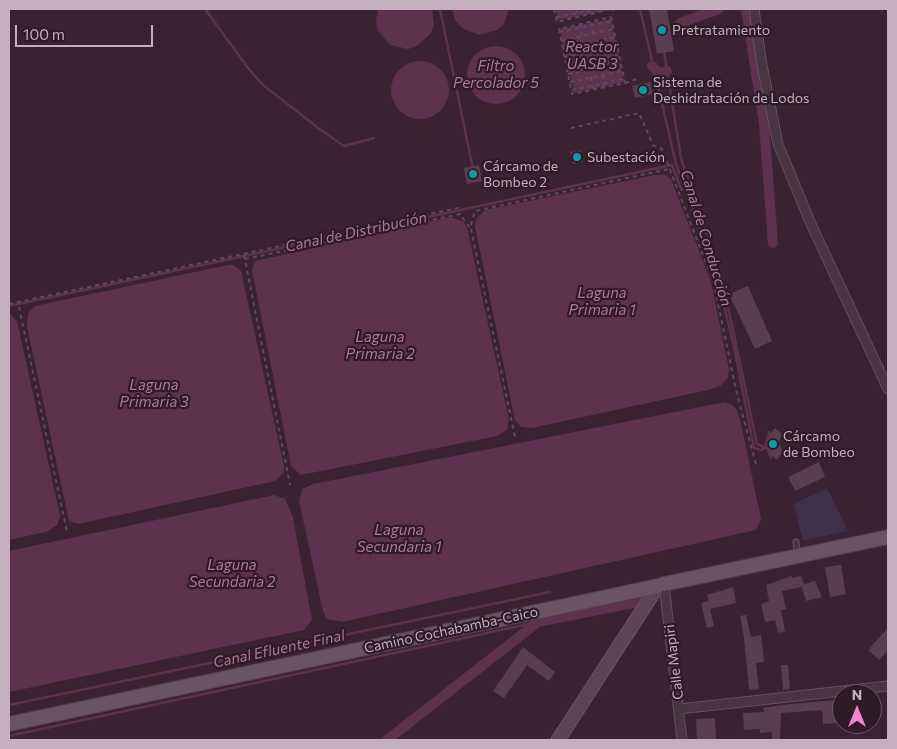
<!DOCTYPE html>
<meta charset="utf-8">
<style>
body{margin:0}
#map{position:relative;width:897px;height:749px;overflow:hidden;background:#3a2232;font-family:Commissioner,sans-serif}
canvas{display:block}
.frame{position:absolute;inset:0;border:10px solid #c6b0bf;pointer-events:none}
.north{position:absolute;left:832px;top:684px;width:50px;height:50px;box-sizing:border-box;background:#2f1b28;border:1px solid #6b5764;border-radius:50%;rotate:0deg;font-size:14px;font-weight:700;line-height:20px;text-align:center;color:#c6b0bf}
.north::after{content:'';display:block;margin:auto;width:18px;height:22px;background:#f884cf;clip-path:polygon(50% 0,100% 100%,50% 72%,0 100%)}
.scale{position:absolute;left:15px;top:25px;width:138px;height:22px;box-sizing:border-box;border:2px solid #c6b0bf;border-top:0;padding-left:6px;font-size:15px;line-height:18px;white-space:nowrap;color:#c6b0bf;-webkit-text-stroke:4px #2f1b28;paint-order:stroke}
</style>
<div id="map">
<canvas width="897" height="749"></canvas>
<div class="frame"></div>
<div class="north">N</div>
<div class="scale">100 m</div>
</div>
<script>
const ctx = document.querySelector('canvas').getContext('2d');
ctx.lineJoin = 'round';
function fillPath(path, color) {
  ctx.fillStyle = color;
  ctx.fill(path, 'evenodd');
}
function toPath(rows) {
  const path = new Path2D();
  for (const r of rows) {
    if (r.length === 3) {
      path.moveTo(r[0] + r[2], r[1]);
      path.arc(r[0], r[1], r[2], 0, 2 * Math.PI);
      continue;
    }
    path.moveTo(r[0], r[1]);
    for (let i = 2; i < r.length; i += 2) path.lineTo(r[i], r[i + 1]);
  }
  return path;
}
function trace(path, color, width, dash) {
  ctx.strokeStyle = color;
  ctx.lineWidth = width;
  ctx.lineCap = dash ? 'butt' : 'round';
  ctx.setLineDash(dash || []);
  ctx.stroke(path);
}
function write(font, color, halo, rows, align = 'center') {
  ctx.font = font + ' Commissioner,sans-serif';
  ctx.lineWidth = 4.5;
  ctx.setLineDash([]);
  ctx.textBaseline = 'middle';
  ctx.strokeStyle = halo;
  ctx.fillStyle = color;
  for (const [text, x, y, turn = 0] of rows) {
    ctx.save();
    ctx.translate(x, y);
    ctx.rotate((+turn || 0) * Math.PI / 180);
    ctx.textAlign = isNaN(turn) ? turn : align;
    if (halo) ctx.strokeText(text, 0, 0);
    ctx.fillText(text, 0, 0);
    ctx.restore();
  }
}
const green = toPath([
 [827,488,848,531,803,541,794,504]
]);
const water = toPath([
 [378,9,432,9,434,24,431,33,417,46,408,49,390,45,378,31,376,21],
 [452,9,509,9,504,24,497,30,479,35,462,28,455,20],
 [556,9,609,9,610,10,558,20],
 [611,19,624,82,574,93,560,29],
 [496,75,29],
 [420,90,29],
 [655,175,666,175,671,179,711,282,729,369,728,378,720,386,708,390,532,428,521,427,515,420,475,226,477,218,485,210],
 [451,217,464,222,467,228,509,419,507,430,497,436,301,475,291,466,252,270,255,261],
 [228,265,233,265,241,271,284,466,284,472,275,481,78,524,69,521,27,326,28,313,35,306],
 [9,313,17,321,60,516,57,525,46,532,9,540],
 [725,402,731,404,736,409,740,419,761,519,756,530,342,622,327,619,323,611,299,501,302,489,313,484],
 [274,495,285,499,293,517,312,620,304,630,9,692,9,551]
]);
const stream = toPath([
 [205,9,248,68,263,85,321,130,344,146,374,138],
 [440,9,473,169],
 [640,9,676,164,719,284,734,347,754,448,761,450,765,448],
 [664,52,681,158,722,278,757,444,764,447],
 [9,306,672,165,681,189,686,191],
 [769,432,766,444,771,458],
 [9,705,550,592],
 [9,736,538,622]
]);
const canal = toPath([
 [746,9,764,124,773,243],
 [680,23,719,9],
 [652,66,659,73,667,71],
 [387,740,538,622,638,602]
]);
const building = toPath([
 [649,9,667,9,674,51,657,54],
 [650,82,653,94,635,98,632,86],
 [580,150,583,162,573,164,570,152],
 [479,165,482,181,467,184,464,168],
 [748,286,772,341,755,349,729,294],
 [775,428,782,434,779,443,783,452,777,460,770,454,767,445,769,435],
 [819,462,825,477,795,491,788,477],
 [841,565,846,594,830,597,825,567],
 [792,576,792,578,801,576,804,584,815,581,822,597,806,601,802,587,782,591,786,609,781,610,785,631,778,633,775,620,765,622,761,604,769,601,766,585],
 [733,587,736,603,710,609,714,626,707,628,701,603,709,601,707,595],
 [746,615,751,637,761,635,764,662,756,663,759,689,749,690,744,638,740,616],
 [888,628,888,650,879,660,868,650],
 [523,647,555,672,549,681,527,665,504,698,493,691],
 [781,665,788,665,790,689,783,690],
 [836,700,838,723,823,724,822,710,781,713,780,740,772,740,772,732,760,733,760,729,744,730,743,713,764,712,763,708,790,704],
 [715,718,716,740,697,740,696,719]
]);
const path = toPath([
 [554,9,557,22,611,9],
 [611,10,619,9],
 [556,17,597,9],
 [611,17,625,83,572,94,559,29,611,17],
 [559,32,612,21],
 [561,41,614,29],
 [563,49,616,37],
 [564,57,617,45],
 [566,66,619,55],
 [568,74,621,62],
 [570,82,623,71],
 [625,83,637,79],
 [572,90,624,79],
 [571,128,639,113,653,145,662,149,714,284,736,390,757,468],
 [471,229,515,437],
 [244,255,290,485],
 [245,259,460,214,470,228,475,211,669,169],
 [9,304,458,208,460,214],
 [19,307,67,532]
]);
const lane = toPath([
 [796,542,798,555]
]);
const street = toPath([
 [754,9,762,65,778,144,811,224,888,389],
 [664,584,682,740],
 [679,709,888,686]
]);
const secondary = toPath([
 [558,740,658,586,664,584]
]);
const primary = toPath([
 [664,584,888,537],
 [9,724,658,586]
]);
const pathBridge = toPath([
 [577,9,578,17],
 [588,9,589,15],
 [591,22,593,34],
 [580,24,582,36],
 [595,42,600,67],
 [584,44,589,69],
 [602,75,604,87],
 [591,77,593,89]
]);
const markers = [
 [662,30,5,"#0f9aa8"],
 [643,90,5,"#0f9aa8"],
 [577,157,5,"#0f9aa8"],
 [473,174,5,"#0f9aa8"],
 [773,444,5,"#0f9aa8"]
];
const poiNames = [
 ["Pretratamiento",672,30],
 ["Sistema de",653,82],
 ["Deshidratación de Lodos",653,98],
 ["Subestación",587,157],
 ["Cárcamo de",483,166],
 ["Bombeo 2",483,182],
 ["Cárcamo",783,436],
 ["de Bombeo",783,452]
];
const streetNames = [
 ["Camino Cochabamba-Caico",451,630,-12],
 ["Calle Mapiri",674,662,-97]
];
const waterNames = [
 ["Reactor",592,47],
 ["UASB 3",592,64],
 ["Filtro",496,66],
 ["Percolador 5",496,83],
 ["Canal de Distribución",356,232,-12],
 ["Canal de Conducción",706,238,73],
 ["Laguna",602,293],
 ["Primaria 1",602,310],
 ["Laguna",380,337],
 ["Primaria 2",380,354],
 ["Laguna",154,385],
 ["Primaria 3",154,402],
 ["Laguna",399,530],
 ["Secundaria 1",399,547],
 ["Laguna",232,565],
 ["Secundaria 2",232,582],
 ["Canal Efluente Final",279,649,-12]
];
fillPath(green, '#40304c');
fillPath(water, '#5d324f');
trace(stream, '#5d324f', 2.5);
trace(canal, '#5d324f', 10);
fillPath(building, '#593e52');
trace(lane, '#65505e', 7);
trace(street, '#65505e', 11);
trace(secondary, '#65505e', 15);
trace(primary, '#533f4c', 16);
trace(path, '#5d4a60', 2, [4, 4]);
trace(lane, '#4a3543', 4.5);
trace(street, '#4a3543', 9);
trace(secondary, '#5d4354', 12);
trace(primary, '#6a5363', 14);
trace(pathBridge, '#5d4a60', 2, [4, 4]);
for (const [x, y, r, color] of markers) {
  const dot = new Path2D();
  dot.arc(x, y, r, 0, 2 * Math.PI);
  ctx.fillStyle = color;
  ctx.fill(dot);
  trace(dot, '#2f1b28', 2);
}
write('14px', '#c6b0bf', '#2f1b28', poiNames, 'left');
write('14px', '#c6b0bf', '#2f1b28', streetNames);
write('italic 15px', '#af789e', '#2f1b28', waterNames);
</script>
